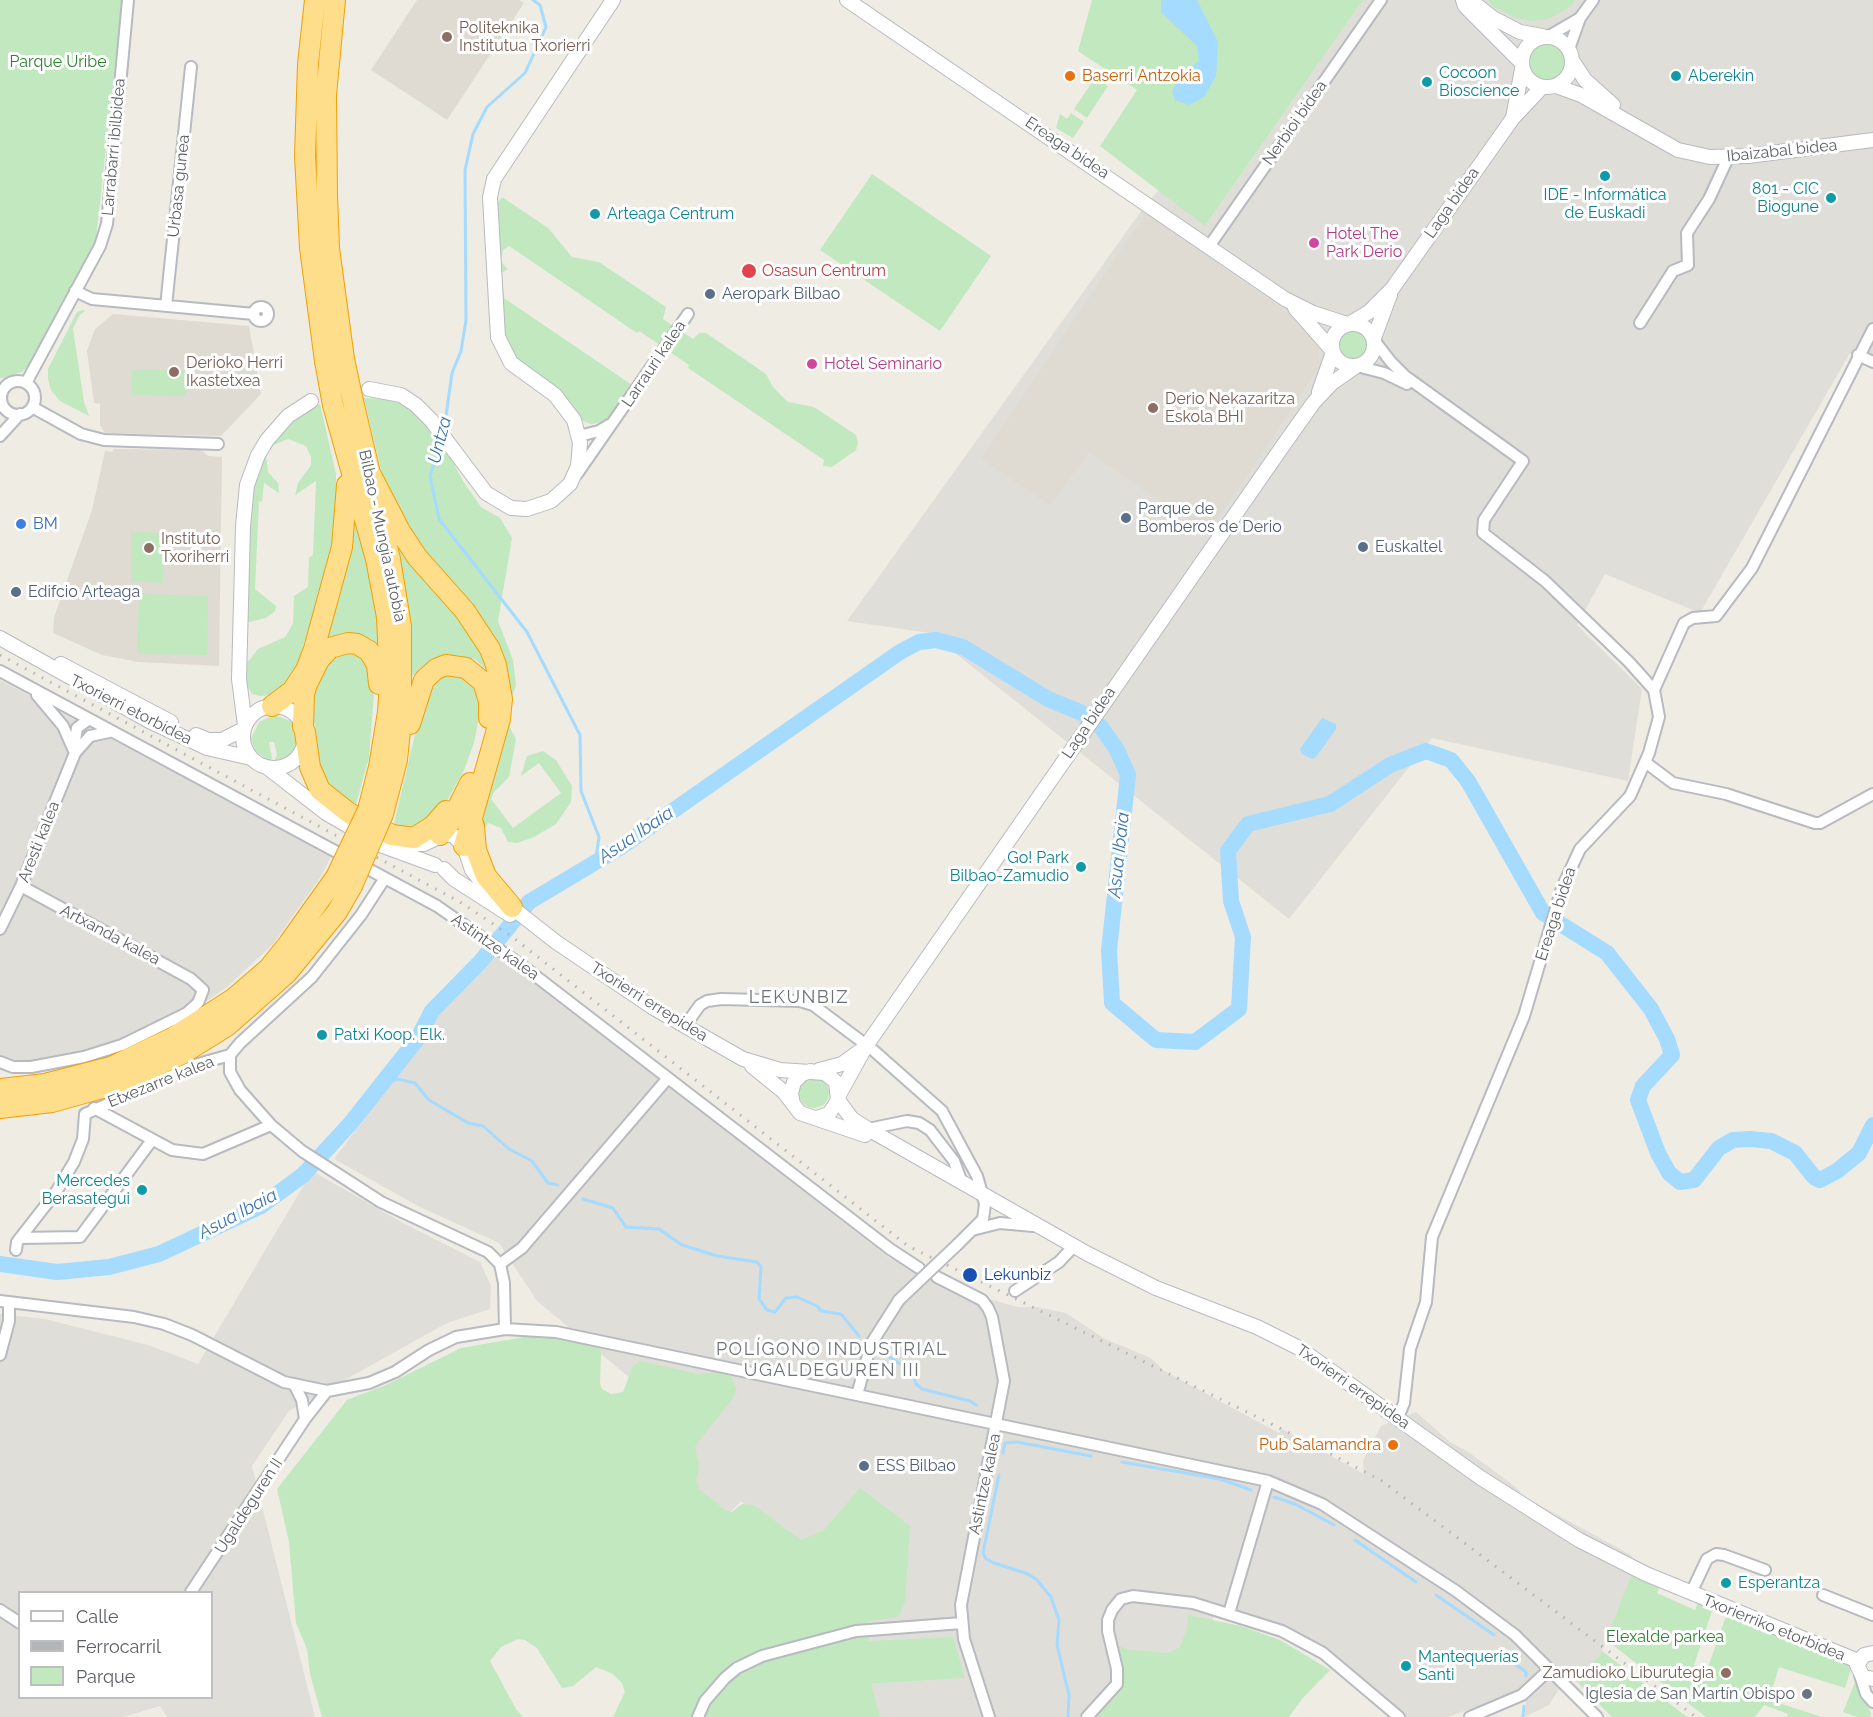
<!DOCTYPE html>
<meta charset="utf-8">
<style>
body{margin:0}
#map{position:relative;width:1873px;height:1717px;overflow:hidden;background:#efece4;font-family:Raleway,sans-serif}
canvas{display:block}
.legend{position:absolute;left:18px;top:1591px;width:195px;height:108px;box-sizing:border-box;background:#fff;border:2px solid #bebfc1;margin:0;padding:8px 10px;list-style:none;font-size:18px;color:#5c6065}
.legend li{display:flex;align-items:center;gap:12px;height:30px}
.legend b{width:30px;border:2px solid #bebfc1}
</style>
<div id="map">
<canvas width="1873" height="1717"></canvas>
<ul class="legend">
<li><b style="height:8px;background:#fff"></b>Calle</li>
<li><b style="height:8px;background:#b3b4b5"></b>Ferrocarril</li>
<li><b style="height:16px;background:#c1e8bf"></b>Parque</li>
</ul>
</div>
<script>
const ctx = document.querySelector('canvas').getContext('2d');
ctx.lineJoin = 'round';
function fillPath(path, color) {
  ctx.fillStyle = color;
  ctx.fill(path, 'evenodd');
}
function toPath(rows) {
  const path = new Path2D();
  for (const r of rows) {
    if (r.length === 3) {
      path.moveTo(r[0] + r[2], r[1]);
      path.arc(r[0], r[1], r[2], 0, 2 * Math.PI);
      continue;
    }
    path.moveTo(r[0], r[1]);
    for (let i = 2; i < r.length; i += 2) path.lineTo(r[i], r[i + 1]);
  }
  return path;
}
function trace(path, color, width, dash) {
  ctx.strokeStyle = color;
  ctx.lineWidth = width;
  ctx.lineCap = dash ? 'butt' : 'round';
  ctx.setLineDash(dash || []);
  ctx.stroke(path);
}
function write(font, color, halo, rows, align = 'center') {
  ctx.font = font + ' Raleway,sans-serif';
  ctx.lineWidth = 6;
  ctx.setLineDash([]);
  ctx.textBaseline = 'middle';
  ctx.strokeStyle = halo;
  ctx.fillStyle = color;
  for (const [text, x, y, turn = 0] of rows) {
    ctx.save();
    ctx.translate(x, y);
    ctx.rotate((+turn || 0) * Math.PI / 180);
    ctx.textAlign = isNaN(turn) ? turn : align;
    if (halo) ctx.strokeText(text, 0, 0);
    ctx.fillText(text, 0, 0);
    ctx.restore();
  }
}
const industrial = toPath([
 [1363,0,1873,0,1873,361,1850,353,1700,613,1605,574,1577,625,1642,689,1628,781,1432,738,1289,919,930,633,847,621,1147,203,1159,190,1206,225],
 [0,680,331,856,322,875,273,944,228,986,200,1006,122,1045,31,1067,0,1062],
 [493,950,888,1257,948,1287,1017,1307,1037,1307,1066,1313,1105,1339,1151,1358,1164,1371,1279,1433,1282,1429,1364,1474,1363,1461,1381,1426,1416,1412,1450,1442,1467,1451,1517,1488,1523,1496,1631,1555,1634,1561,1633,1574,1602,1651,1579,1684,1568,1675,1549,1705,1525,1717,1527,1683,1520,1691,1448,1717,1407,1717,1362,1681,1278,1626,1218,1604,1211,1625,1092,1717,874,1717,871,1684,965,1678,869,1641,861,1588,741,1501,723,1520,671,1474,700,1436,537,1301,499,1243,420,1207,334,1159,396,1077,444,1003],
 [312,1171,403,1223,480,1262,491,1286,490,1309,447,1323,289,1411,252,1466,315,1717,167,1717,160,1706,123,1717,0,1717,0,1314,45,1319,148,1345,198,1364],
 [20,1592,212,1592,212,1698,20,1698]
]);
const education = toPath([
 [417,0,519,0,524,3,447,120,371,70],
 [1146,213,1309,328,1319,348,1319,367,1208,534,1089,452,1050,505,981,459],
 [113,314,249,326,261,394,221,436,105,433,100,425,100,404,94,403,87,351,95,329],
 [114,449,201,450,208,456,222,457,219,666,138,662,102,655,53,633,54,617,92,510,105,451,112,452]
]);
const green = toPath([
 [0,0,122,0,96,239,28,366,22,372,3,378,0,378],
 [1092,0,1363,0,1205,226,1100,146,1137,90,1078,51],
 [1488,0,1575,0,1571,6,1549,19,1532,21,1513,17,1494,7],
 [1546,63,19],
 [1095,78,1108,86,1087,118,1074,109],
 [1071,113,1084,122,1073,138,1056,128,1060,114,1067,119],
 [872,174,991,256,940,331,820,250],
 [502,197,548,228,572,257,599,262,666,307,663,319,673,326,660,345,639,331,637,333,509,246,503,250,501,262,508,269,502,273,504,298,632,385,612,415,603,422,591,424,581,420,517,362,505,343,494,208],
 [83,310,85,311,79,316,73,329,84,402,89,416,60,401,51,390,48,379,48,369,77,312],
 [1354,344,15],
 [683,332,693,339,699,333,706,333,766,374,773,387,788,402,814,407,856,435,858,443,856,450,832,467,823,466,824,460,688,368,689,365,670,352],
 [132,370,187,370,186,396,132,395],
 [364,398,392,399,414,413,431,429,448,453,463,481,481,507,500,518,512,538,498,621,513,660,516,685,510,702,509,726,516,739,509,777,494,792,491,799,513,828,561,793,539,763,521,776,527,756,543,751,556,760,572,786,571,802,556,824,534,837,517,843,508,842,501,828,488,823,474,849,506,688,434,563,395,507,382,474],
 [320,404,336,474,336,542,301,652,305,653,279,690,272,695,260,696,252,694,245,682,246,664,258,649,285,637,289,631,293,623,294,596,308,587,309,558,313,555,316,481,295,495,298,483,311,465,311,457,306,446,288,439,274,445,266,455,268,472,278,483,279,493,264,483,262,502,259,501,255,589,276,606,275,611,266,618,245,623,251,489,263,455,284,428],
 [355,519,375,601,378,646,371,639,358,635,323,645,352,520],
 [131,532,165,533,163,583,131,581],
 [395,537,473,630,490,673,475,659,450,655,431,659,412,676,412,635],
 [139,594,208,596,207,655,137,654],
 [338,651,359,652,372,668,374,694,369,757,355,808,333,795,314,754,316,730,310,706,320,670],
 [444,672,470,678,480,696,480,711,474,743,464,770,443,808,416,832,393,828,424,696,428,687],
 [275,715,293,722,299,741,293,755,274,761,277,755,274,742,269,742,272,758,270,761,255,751,251,739,259,722],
 [814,1093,15],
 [541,1334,598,1346,601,1353,600,1384,602,1389,611,1394,623,1392,633,1366,641,1361,698,1374,723,1372,730,1374,736,1389,733,1398,695,1446,699,1467,696,1480,700,1490,725,1510,732,1512,742,1504,753,1505,801,1540,824,1530,860,1488,910,1526,905,1602,898,1617,868,1621,869,1641,953,1637,965,1678,871,1684,880,1717,613,1717,625,1692,622,1683,613,1674,596,1667,573,1686,562,1688,537,1648,525,1640,518,1639,501,1647,490,1661,516,1709,523,1717,322,1717,310,1674,307,1649,296,1623,289,1542,277,1489,347,1400,386,1385,461,1348],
 [1632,1574,1660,1586,1657,1593,1695,1610,1698,1602,1713,1608,1694,1665,1707,1670,1727,1613,1847,1662,1852,1666,1845,1688,1779,1667,1769,1700,1822,1717,1787,1717,1788,1714,1764,1705,1755,1717,1706,1717,1606,1640],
 [1188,1615,1241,1626,1280,1640,1330,1670,1302,1699,1289,1717,1089,1717,1114,1699,1124,1682,1123,1668,1115,1645,1129,1650,1169,1653,1180,1647,1187,1629],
 [1602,1651,1687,1717,1612,1717,1579,1684],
 [1855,1682,1871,1713,1870,1717,1857,1717,1843,1712]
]);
const water = toPath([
 [1161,0,1197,0,1218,42,1216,76,1204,97,1189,105,1175,100,1172,91,1184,71,1199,61,1197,46,1161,12],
 [1322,718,1336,724,1336,729,1316,757,1312,759,1302,754,1300,749]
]);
const stream = toPath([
 [444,430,452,373,461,351,466,320,465,170,473,134,487,107,525,73,546,27,540,5,533,0],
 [441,443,430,476,439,519,527,632,580,735,581,791,599,837,595,864],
 [381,1084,398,1079,415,1083,429,1100,468,1123,483,1126,509,1149,532,1161,548,1183,558,1185],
 [583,1199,613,1208,626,1227,659,1229,682,1245,717,1256,757,1262,761,1267,759,1299,767,1310,775,1312,786,1298,797,1297,817,1306,821,1311,841,1314,859,1336],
 [881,1351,912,1372,916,1384,922,1389,970,1401,976,1405],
 [1003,1453,1005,1443,1017,1442,1091,1456],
 [1122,1462,1220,1479,1251,1490],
 [999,1475,983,1553,986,1559,994,1563,1028,1574,1037,1580,1051,1597,1059,1620,1057,1645,1069,1695,1068,1717],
 [1274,1497,1295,1504,1334,1525],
 [1355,1540,1416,1582],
 [1436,1595,1494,1635],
 [1509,1660,1526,1672,1526,1676],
 [1523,1717,1524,1706]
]);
const river = toPath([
 [0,1264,57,1272,109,1267,159,1254,261,1206,303,1175,350,1124,418,1038,432,1011,481,961,529,902,621,847,900,652,919,642,936,640,963,647,1048,699,1082,713,1101,727,1117,750,1128,775,1109,950,1112,1003,1156,1040,1195,1042,1239,1009,1243,937,1231,901,1228,851,1248,824,1330,804,1390,765,1426,751,1451,760,1468,781,1543,913,1607,953,1651,1009,1667,1039,1672,1055,1643,1086,1638,1100,1658,1153,1669,1173,1680,1182,1694,1180,1719,1148,1733,1140,1750,1139,1771,1141,1795,1153,1814,1177,1820,1180,1837,1171,1859,1153,1873,1125]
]);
const minor = toPath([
 [1549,36,1580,18],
 [1569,49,1580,18,1593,0],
 [1210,245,1381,0],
 [75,291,92,299,254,314],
 [166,306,191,67],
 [261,314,7],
 [1640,323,1673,271,1688,265,1687,233,1709,199,1728,158],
 [1374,340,1391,362,1405,376,1523,461,1484,520,1483,533,1545,581,1629,662,1654,690,1659,717,1649,753,1630,796,1580,849,1562,888,1524,1016,1432,1237,1426,1302,1410,1349,1404,1403,1398,1418],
 [1858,355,1873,362],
 [1357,366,1384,373,1407,384],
 [18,398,17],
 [26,383,100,246,107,224,128,0],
 [32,407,81,434,104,440,218,444],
 [0,436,20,414],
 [579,436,599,431,609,425],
 [577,474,688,314],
 [0,671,437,906,524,967,890,1249,919,1268],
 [1654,690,1684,623,1693,618,1716,616,1752,568,1873,329],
 [37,695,63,726,75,753],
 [74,747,77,728,88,720],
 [1645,762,1673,783,1726,794,1815,823,1820,823,1873,794],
 [0,929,21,886,75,753,90,736,109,732],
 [685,1026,700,1005,707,1001,721,999,800,1001,813,1005,873,1050,942,1111,977,1176,985,1204,983,1219,958,1244],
 [230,1055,230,1072,240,1090,271,1125,302,1151,381,1202,488,1252,500,1264],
 [0,1062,13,1067,31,1067,84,1057,122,1045,187,1013,198,1003,203,990,191,979,21,886],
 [94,1108,172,1150,203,1154,271,1125],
 [868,1129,907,1121,919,1123,930,1130,954,1161,961,1180],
 [972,1230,1000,1223,1033,1226],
 [20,1238,80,1237,152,1140],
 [16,1250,17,1242,56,1192,74,1162,83,1139,85,1114,198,1064,230,1055,240,1043,312,977,361,915,385,878],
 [937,1277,982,1300,988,1308,992,1317,1004,1381,961,1605,964,1639,989,1717],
 [1015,1291,1059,1262,1074,1246],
 [0,1301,134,1317,164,1324,192,1335,284,1382,327,1391,369,1383,395,1372,429,1350,456,1337,505,1329,556,1332,1268,1481,1322,1504,1456,1591,1515,1635,1597,1717],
 [505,1329,504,1283,500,1264,522,1248,668,1078],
 [0,1355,9,1321,9,1302],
 [294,1384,302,1400,305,1419],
 [857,1395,871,1344,899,1300],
 [191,1592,305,1419,327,1391],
 [1691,1593,1707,1559,1716,1554,1724,1555,1765,1570],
 [1823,1595,1873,1615],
 [0,1610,20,1623],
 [1229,1613,1268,1481],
 [1860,1675,1866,1694,1873,1702],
 [698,1717,705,1701,725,1678,737,1668,762,1656,856,1631,962,1623],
 [1087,1717,1117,1684,1117,1669,1108,1631,1108,1620,1112,1610,1121,1599,1133,1596,1193,1603,1282,1631,1323,1653,1399,1717],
 [1470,1717,1522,1695,1550,1669]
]);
const tertiary = toPath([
 [847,0,1285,299,1313,313,1347,324],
 [1463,0,1465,6,1521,62],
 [1470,0,1493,18,1520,32,1542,36],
 [1547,62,25],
 [1572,60,1585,80,1613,105],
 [1556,86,1581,95,1678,150,1710,157,1748,156,1873,140],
 [1513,118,1522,69],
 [1295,308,1332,350],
 [1353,345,21],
 [1349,324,1369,312,1392,289,1513,118,1542,87],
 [1374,338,1390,295],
 [369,389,401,395,416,405,431,420,486,493,511,508,527,509,551,501,570,484,578,466,580,443,574,420,555,395,511,363,498,337,490,197,494,179,613,0],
 [1319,392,1333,352],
 [0,638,151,722,207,748,251,758],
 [61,664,171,722],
 [274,737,31],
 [245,725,239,679,243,526,247,485,258,455,267,440,288,416,311,401],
 [196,735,208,740,222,740,244,729],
 [268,768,326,813,383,846,435,865],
 [406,844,424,844,445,834,454,836,464,846,472,870,487,889],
 [444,869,454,879,510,915],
 [505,902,556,942,652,1007,743,1059,780,1070,825,1073,836,1082,838,1100,829,1114,817,1118],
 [752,1066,784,1092,800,1113,865,1135],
 [819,1070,842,1064,860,1051],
 [839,1095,866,1046,1280,450,1314,402,1332,383,1355,367],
 [838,1100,852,1119,868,1129,1088,1254,1156,1288,1257,1327,1299,1348,1481,1478,1579,1540,1646,1574,1858,1661],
 [793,1104,791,1093,794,1082,802,1074,811,1071],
 [1873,1653,1864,1655,1857,1665,1863,1677,1873,1679]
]);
const motorway = toPath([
 [315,0,308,64,305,156,310,248,325,361],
 [335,0,326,95,327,195,329,248,344,359],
 [353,401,390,559,401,626,401,721,397,760,383,814],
 [333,405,376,559,387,617,390,683,388,712,379,767,368,810],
 [369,471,400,531,417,557,465,611,490,649,496,665,502,699,500,719,464,846],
 [272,706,292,691,306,670,314,649,342,547,347,485],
 [410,724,424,680,436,669,446,665,466,668,483,682,489,701,489,718],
 [303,727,304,694,307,684,319,660,330,648,348,643,357,644,369,651,377,665,379,684],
 [305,732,310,767,320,790,349,813,392,835,414,838,433,826,446,811],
 [474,826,476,850,486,876,512,907],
 [440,835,451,821,470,783],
 [0,1089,45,1084,111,1067,174,1037,233,999,269,968,289,943,336,877],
 [0,1108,52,1102,120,1083,182,1054,227,1026,287,973,337,912,352,886]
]);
const rail = toPath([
 [0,655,460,902,511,936,908,1246,1308,1442,1382,1481,1696,1717]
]);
const minorBridge = toPath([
 [899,1300,958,1244]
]);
const motorwayBridge = toPath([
 [344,359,353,401],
 [325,361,333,405],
 [336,877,368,810],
 [352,886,383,814]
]);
const markers = [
 [447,37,6,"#8d6e63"],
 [1070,76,6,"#e8710a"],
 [1676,76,6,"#0f9aa8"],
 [1427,82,6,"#0f9aa8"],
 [1605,176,6,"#0f9aa8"],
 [1831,198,6,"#0f9aa8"],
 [595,214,6,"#0f9aa8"],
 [1314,243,6,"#d1479c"],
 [749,271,8,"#e0444e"],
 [710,294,6,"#5c6f8a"],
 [812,364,6,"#d1479c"],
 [174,372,6,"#8d6e63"],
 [1153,408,6,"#8d6e63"],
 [1126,518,6,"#5c6f8a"],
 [21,524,6,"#3f7fe0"],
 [1363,547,6,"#5c6f8a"],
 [149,548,6,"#8d6e63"],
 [16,592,6,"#5c6f8a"],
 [1081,867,6,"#0f9aa8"],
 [322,1035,6,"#0f9aa8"],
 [142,1190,6,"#0f9aa8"],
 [970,1275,8,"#1a4fb4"],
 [1393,1445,6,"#e8710a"],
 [864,1466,6,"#5c6f8a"],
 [1726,1583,6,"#0f9aa8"],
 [1406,1666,6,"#0f9aa8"],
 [1726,1673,6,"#8d6e63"],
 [1807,1694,6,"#6b7280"]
];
const educationNames = [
 ["Politeknika",459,28],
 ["Institutua Txorierri",459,46],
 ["Derioko Herri",186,363],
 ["Ikastetxea",186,381],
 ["Derio Nekazaritza",1165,399],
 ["Eskola BHI",1165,417],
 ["Instituto",161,539],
 ["Txoriherri",161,557],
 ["Zamudioko Liburutegia",1714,1673,"right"]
];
const parkNames = [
 ["Parque Uribe",58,62],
 ["Elexalde parkea",1665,1637]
];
const cultureNames = [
 ["Cocoon",1439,73],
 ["Bioscience",1439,91],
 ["Aberekin",1688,76],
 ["801 - CIC",1819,189,"right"],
 ["Biogune",1819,207,"right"],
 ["IDE - Informática",1605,195,"center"],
 ["de Euskadi",1605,213,"center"],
 ["Arteaga Centrum",607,214],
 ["Go! Park",1069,858,"right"],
 ["Bilbao-Zamudio",1069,876,"right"],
 ["Patxi Koop. Elk.",334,1035],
 ["Mercedes",130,1181,"right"],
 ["Berasategui",130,1199,"right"],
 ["Esperantza",1738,1583],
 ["Mantequerías",1418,1657],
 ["Santi",1418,1675]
];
const foodNames = [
 ["Baserri Antzokia",1082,76],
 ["Pub Salamandra",1381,1445,"right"]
];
const streetNames = [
 ["Nerbioi bidea",1295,123,-55],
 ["Larrabarri ibilbidea",114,147,-85],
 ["Ereaga bidea",1067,148,34],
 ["Ibaizabal bidea",1782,151,-6],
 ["Urbasa gunea",179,186,-84],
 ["Laga bidea",1452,203,-55],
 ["Larrauri kalea",654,364,-56],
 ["Bilbao - Mungia autobia",382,536,78],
 ["Txorierri etorbidea",131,710,27],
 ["Laga bidea",1089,723,-56],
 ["Aresti kalea",39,842,-68],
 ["Ereaga bidea",1556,914,-72],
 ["Artxanda kalea",110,935,28],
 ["Astintze kalea",495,947,35],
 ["Txorierri errepidea",649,1002,32],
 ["Etxezarre kalea",161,1082,-22],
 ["Txorierri errepidea",1353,1387,35],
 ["Astintze kalea",985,1484,-78],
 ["Ugaldeguren II",249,1506,-57],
 ["Txorierriko etorbidea",1774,1628,22]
];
const hotelNames = [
 ["Hotel The",1326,234],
 ["Park Derio",1326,252],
 ["Hotel Seminario",824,364]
];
const healthNames = [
 ["Osasun Centrum",762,271]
];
const serviceNames = [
 ["Aeropark Bilbao",722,294],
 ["Parque de",1138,509],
 ["Bomberos de Derio",1138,527],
 ["Euskaltel",1375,547],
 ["Edifcio Arteaga",28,592],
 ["ESS Bilbao",876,1466]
];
const shopNames = [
 ["BM",33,524]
];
const transitNames = [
 ["Lekunbiz",984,1275]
];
const worshipNames = [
 ["Iglesia de San Martín Obispo",1795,1694]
];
const waterNames = [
 ["Untza",440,440,-76],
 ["Asua Ibaia",636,835,-34],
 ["Asua Ibaia",1119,855,-84],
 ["Asua Ibaia",238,1214,-28]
];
const neighbourhoodNames = [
 ["LEKUNBIZ",799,998],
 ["POLÍGONO INDUSTRIAL",832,1350],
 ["UGALDEGUREN III",832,1371]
];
fillPath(industrial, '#e0ded8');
fillPath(education, '#dfdbd2');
fillPath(green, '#c1e8bf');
fillPath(water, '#a4dbff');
trace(stream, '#a4dbff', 3);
trace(river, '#a4dbff', 16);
trace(minor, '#b7babf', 14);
trace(tertiary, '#b7babf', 16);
trace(motorway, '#f39f00', 22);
trace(minor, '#fff', 10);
trace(tertiary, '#fff', 14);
trace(motorway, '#ffde8b', 20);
trace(rail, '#b3b4b5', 3, [1.5, 8]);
trace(minorBridge, '#b7babf', 14, []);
trace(motorwayBridge, '#f39f00', 22, []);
trace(minorBridge, '#fff', 10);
trace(motorwayBridge, '#ffde8b', 20);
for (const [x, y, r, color] of markers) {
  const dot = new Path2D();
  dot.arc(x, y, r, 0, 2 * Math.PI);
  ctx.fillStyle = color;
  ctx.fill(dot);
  trace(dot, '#fff', 2);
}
write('16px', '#785e54', '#fff', educationNames, 'left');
write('16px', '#2f8230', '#fff', parkNames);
write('16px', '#0d838f', '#fff', cultureNames, 'left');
write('16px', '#c56008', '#fff', foodNames, 'left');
write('16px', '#5c6065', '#fff', streetNames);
write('16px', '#b23c85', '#fff', hotelNames, 'left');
write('16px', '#be3a42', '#fff', healthNames, 'left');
write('16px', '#4e5e75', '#fff', serviceNames, 'left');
write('16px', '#366cbe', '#fff', shopNames, 'left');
write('16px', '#164399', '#fff', transitNames, 'left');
write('16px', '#5b616d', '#fff', worshipNames, 'right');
write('italic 18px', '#3976ae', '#fff', waterNames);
ctx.letterSpacing = '1.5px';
write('18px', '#6d7377', '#fff', neighbourhoodNames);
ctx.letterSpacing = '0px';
</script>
